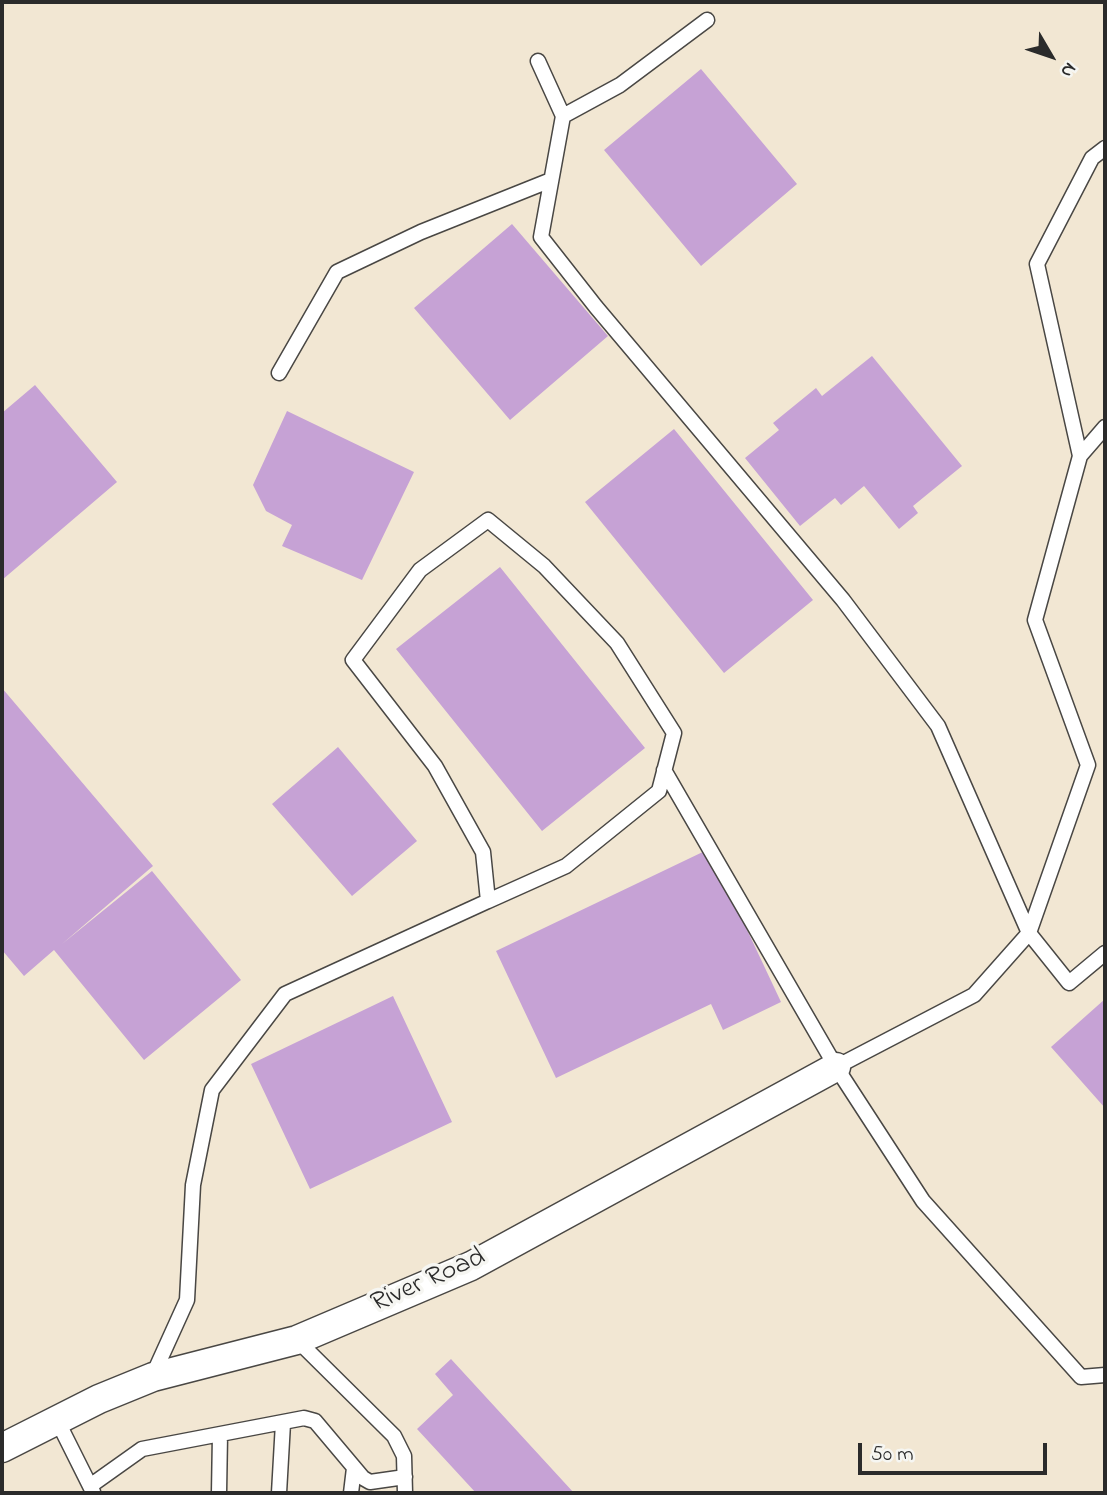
<!DOCTYPE html>
<style>
body{margin:0}
#map{position:relative;width:1107px;height:1495px;overflow:hidden;background:#f2e7d3;font-family:"Indie Flower",sans-serif}
canvas{display:block}
.frame{position:absolute;inset:0;border:4px solid #2b2b2b;pointer-events:none}
.north{position:absolute;left:1016px;top:21px;width:70px;height:70px;-webkit-text-stroke:5px #f6f6f2;paint-order:stroke;rotate:129deg;font-size:19px;font-weight:700;line-height:28px;text-align:center;color:#2b2b2b}
.north::after{content:'';display:block;margin:auto;width:24px;height:32px;background:#2b2b2b;clip-path:polygon(50% 0,100% 100%,50% 72%,0 100%)}
.scale{position:absolute;left:858px;top:1443px;width:189px;height:32px;box-sizing:border-box;border:4px solid #2b2b2b;border-top:0;padding-left:9px;font-size:21px;line-height:24px;white-space:nowrap;color:#2b2b2b;-webkit-text-stroke:5px #f6f6f2;paint-order:stroke}
</style>
<div id="map">
<canvas width="1107" height="1495"></canvas>
<div class="frame"></div>
<div class="north">N</div>
<div class="scale">50 m</div>
</div>
<script>
const ctx = document.querySelector('canvas').getContext('2d');
ctx.lineJoin = 'round';
function fillPath(path, color) {
  ctx.fillStyle = color;
  ctx.fill(path, 'evenodd');
}
function toPath(rows) {
  const path = new Path2D();
  for (const r of rows) {
    path.moveTo(r[0], r[1]);
    for (let i = 2; i < r.length; i += 2) path.lineTo(r[i], r[i + 1]);
  }
  return path;
}
function trace(path, color, width, dash) {
  ctx.strokeStyle = color;
  ctx.lineWidth = width;
  ctx.lineCap = dash ? 'butt' : 'round';
  ctx.setLineDash(dash || []);
  ctx.stroke(path);
}
function write(font, color, halo, rows, align = 'center') {
  ctx.font = font + ' "Indie Flower",sans-serif';
  ctx.lineWidth = 7;
  ctx.setLineDash([]);
  ctx.textBaseline = 'middle';
  ctx.strokeStyle = halo;
  ctx.fillStyle = color;
  for (const [text, x, y, turn = 0] of rows) {
    ctx.save();
    ctx.translate(x, y);
    ctx.rotate((+turn || 0) * Math.PI / 180);
    ctx.textAlign = isNaN(turn) ? turn : align;
    if (halo) ctx.strokeText(text, 0, 0);
    ctx.fillText(text, 0, 0);
    ctx.restore();
  }
}
const building = toPath([
 [701,69,797,184,701,266,604,150],
 [512,224,608,336,510,420,414,308],
 [872,356,962,466,913,506,918,513,899,529,864,486,841,505,835,498,800,526,745,458,779,430,773,423,816,388,822,396],
 [35,385,117,482,2,580,2,413],
 [287,411,414,472,362,580,282,546,292,525,266,511,253,485],
 [674,429,813,600,724,673,585,502],
 [500,567,645,748,542,831,396,649],
 [2,688,153,866,62,944,152,871,241,980,144,1060,54,950,24,976,2,950],
 [338,747,417,841,352,896,272,804],
 [709,849,781,1002,723,1030,711,1004,556,1078,496,951],
 [393,996,452,1122,310,1189,251,1064],
 [1105,999,1105,1108,1051,1047],
 [451,1359,574,1493,476,1493,417,1429,453,1395,435,1374]
]);
const service = toPath([
 [538,61,563,116,541,237,596,307,843,600,938,726,1029,933,1069,983,1105,953],
 [563,116,620,85,707,20],
 [279,373,337,272,421,232,551,180],
 [1080,456,1037,264,1092,158,1105,148],
 [664,770,836,1067,923,1201,1081,1377,1105,1375],
 [836,1067,974,995,1029,933,1088,765,1035,620,1080,456,1105,427],
 [297,1340,394,1436,404,1456,405,1493],
 [153,1375,187,1300,193,1185,212,1090,285,994,488,901,483,852,435,766,353,660,420,570,488,520,544,566,617,643,674,733,659,791,566,866,488,901],
 [57,1420,93,1492],
 [90,1486,142,1449,304,1418,315,1421,363,1478,370,1482,405,1477],
 [219,1493,220,1435],
 [279,1493,283,1423],
 [351,1493,354,1468]
]);
const minor = toPath([
 [2,1448,99,1399,153,1377,297,1340,471,1266,836,1067]
]);
const streetNames = [
 ["River Road",429,1282,-24]
];
fillPath(building, '#c6a2d5');
trace(service, '#494744', 17);
trace(minor, '#494744', 31);
trace(service, '#fff', 14);
trace(minor, '#fff', 28);
write('28px', '#2b2b2b', '#f6f6f2', streetNames);
</script>
